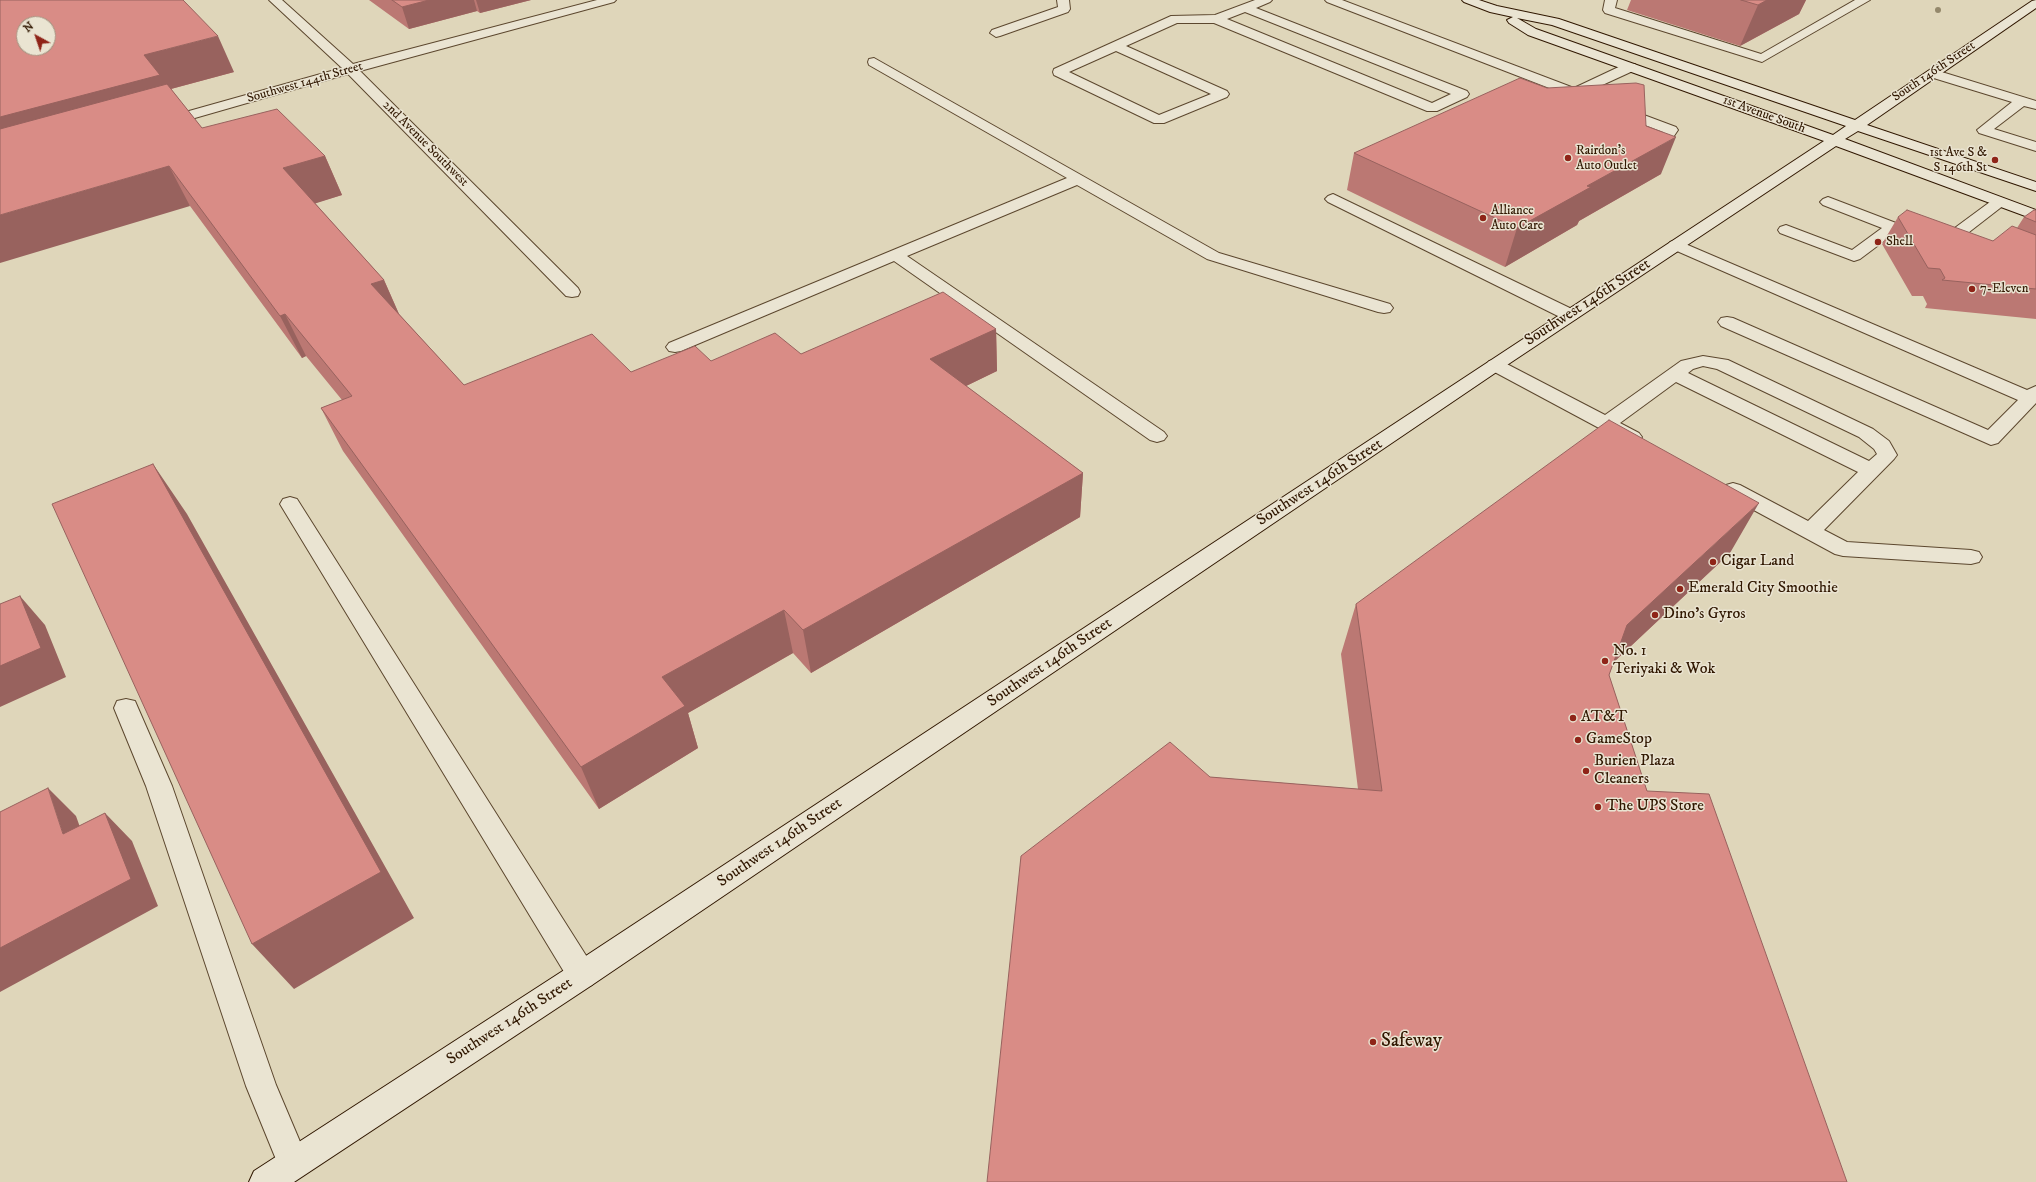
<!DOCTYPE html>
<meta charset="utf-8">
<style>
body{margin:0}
#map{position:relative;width:2036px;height:1182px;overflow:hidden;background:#dfd6ba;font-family:"IM FELL DW Pica",serif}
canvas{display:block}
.north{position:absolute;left:16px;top:16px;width:40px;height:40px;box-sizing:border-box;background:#eae4d2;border:1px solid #a0927e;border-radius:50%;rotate:320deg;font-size:11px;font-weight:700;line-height:16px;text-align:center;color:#301700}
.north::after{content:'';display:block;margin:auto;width:14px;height:18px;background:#8f2418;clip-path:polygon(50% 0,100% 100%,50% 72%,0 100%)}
</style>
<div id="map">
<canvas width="2036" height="1182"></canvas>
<div class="north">N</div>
</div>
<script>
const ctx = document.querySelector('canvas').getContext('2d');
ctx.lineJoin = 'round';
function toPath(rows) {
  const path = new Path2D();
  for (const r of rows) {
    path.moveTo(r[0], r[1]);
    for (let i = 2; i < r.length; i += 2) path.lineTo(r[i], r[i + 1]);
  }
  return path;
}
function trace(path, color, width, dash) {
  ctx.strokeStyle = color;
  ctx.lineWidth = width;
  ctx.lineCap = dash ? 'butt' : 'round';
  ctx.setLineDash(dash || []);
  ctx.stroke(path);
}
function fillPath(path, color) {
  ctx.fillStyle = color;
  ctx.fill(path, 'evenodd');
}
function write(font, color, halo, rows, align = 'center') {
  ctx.font = font + ' "IM FELL DW Pica",serif';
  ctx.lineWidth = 3;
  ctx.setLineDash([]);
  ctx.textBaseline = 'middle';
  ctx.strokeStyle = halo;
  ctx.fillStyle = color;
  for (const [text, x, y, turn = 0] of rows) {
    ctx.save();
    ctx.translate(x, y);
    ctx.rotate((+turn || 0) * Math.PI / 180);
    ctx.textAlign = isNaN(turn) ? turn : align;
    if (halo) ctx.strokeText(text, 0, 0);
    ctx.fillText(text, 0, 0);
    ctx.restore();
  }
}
const lane = toPath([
 [1057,0,1069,0,1070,9,1068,12,1000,36,996,37,990,33,992,30,1058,7,1057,0],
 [1255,0,1272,0,1270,2,1256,8,1467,91,1469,94,1467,97,1437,111,1427,111,1214,23,1177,23,1126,46,1227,91,1229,94,1227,97,1164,123,1154,123,1054,75,1053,72,1054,69,1171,16,1215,15,1255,0],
 [1245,12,1451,94,1432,103,1227,19,1245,12],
 [1116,51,1211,94,1159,115,1069,72,1116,51],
 [1325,0,1342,0,1574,88,1625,64,1635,64,1636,67,1635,70,1585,93,1676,127,1678,130,1657,161,1647,161,1645,158,1663,132,1327,2,1325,0],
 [1605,0,1617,0,1615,8,1761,54,1855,0,1870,0,1762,62,1605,13,1603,10,1605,0],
 [874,58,1219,253,1390,304,1393,308,1390,312,1384,313,1378,312,1207,259,1077,185,907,256,1164,432,1167,436,1164,440,1157,442,1150,440,894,261,681,351,675,352,669,351,666,347,669,343,1067,178,869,65,868,62,869,59,874,58],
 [1932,69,2036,101,2036,109,2024,106,1994,129,2036,142,2036,151,1979,133,1977,130,2012,102,1927,76,1926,73,1932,69],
 [1333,194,1576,311,1579,315,1576,319,1570,320,1564,319,1328,202,1325,199,1328,196,1333,194],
 [1828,197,1896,223,1922,225,1928,227,1930,230,1928,233,1922,235,1896,232,1860,259,1854,261,1780,233,1778,230,1780,227,1786,225,1852,250,1882,228,1823,205,1820,202,1823,199,1828,197],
 [1999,197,2004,199,2007,202,2004,205,1964,236,1952,236,1950,233,1952,230,1994,199,1999,197],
 [1676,240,2027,390,2036,386,2036,403,1998,443,1991,445,1721,326,1718,322,1721,318,1727,317,1733,318,1988,430,2018,400,1670,248,1668,245,1670,242,1676,240],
 [1703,356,1728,360,1873,429,1889,441,1897,455,1894,459,1824,530,1847,542,1971,550,1979,552,1982,557,1979,562,1971,564,1843,556,1835,554,1726,495,1723,490,1726,485,1733,483,1740,485,1808,521,1858,472,1676,382,1620,423,1639,433,1642,437,1639,441,1632,443,1599,428,1489,369,1486,365,1489,361,1495,360,1501,361,1605,415,1681,361,1703,356],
 [1703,366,1717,369,1859,437,1874,449,1877,454,1869,461,1688,373,1693,369,1703,366],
 [290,497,297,499,592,965,596,975,592,985,582,988,572,985,280,504,283,499,290,497],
 [126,699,135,701,138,708,172,786,276,1085,309,1163,304,1174,293,1179,282,1174,246,1086,146,786,114,708,117,701,126,699]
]);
const street = toPath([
 [269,0,282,0,353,64,597,0,616,0,614,2,360,71,578,288,580,292,578,296,572,297,566,296,348,74,167,126,157,126,155,123,157,120,342,68,269,0]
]);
const secondary = toPath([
 [1462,0,1479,0,1497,6,1559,19,1855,120,2032,1,2036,0,2036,8,1867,125,2036,182,2036,191,1858,131,1845,139,2036,210,2036,220,1836,146,1501,369,592,985,294,1182,249,1182,254,1171,572,965,1824,141,1528,35,1509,23,1507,20,1513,17,1490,12,1464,2,1462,0],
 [1517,18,1552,25,1846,126,1833,135,1536,29,1517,18]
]);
const trees = [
 [1938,10]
];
const wall = toPath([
 [0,0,234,72,171,89,202,128,325,156,342,195,315,203,384,280,399,314,464,385,631,372,711,361,801,354,996,329,997,371,966,386,1083,473,1080,517,811,673,793,653,688,713,698,748,599,809,343,451,321,408,342,400,306,356,302,358,190,206],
 [369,0,531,0,480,13,477,11,409,29],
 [1631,0,1806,0,1799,14,1740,46,1627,10],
 [1547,88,1646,126,1661,174,1579,221,1577,225,1505,267,1347,190,1354,153],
 [2036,210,2036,319,1925,308,1927,304,1923,296,1912,296,1882,244,1898,217,1993,241,2017,228,2024,217],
 [1730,553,1614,662,1609,675,1647,791,1847,1182,1210,777,1358,789,1341,654,1356,604]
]);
const shadedWall = toPath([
 [429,0,474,0,477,11,409,29,402,7],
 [476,0,531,0,480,13],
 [1767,0,1806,0,1799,14,1740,46,1758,5],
 [218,36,234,72,167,90,0,162,0,117,144,55],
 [1676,137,1661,174,1579,221,1577,225,1505,267,1517,228,1587,186],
 [325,156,342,195,301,208,283,168],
 [169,166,190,206,0,263,0,215],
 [384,280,402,321,371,284],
 [285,314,306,356,302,358,280,316],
 [996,329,997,371,933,402,930,359],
 [153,464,187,514,414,918,294,989,252,944],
 [1083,473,1080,517,811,673,803,630],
 [1759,503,1730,553,1600,675,1627,625],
 [20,596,45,625,66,677,0,707,0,666],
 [784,610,793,653,688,713,698,748,599,809,581,767,662,677],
 [48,788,76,816,92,861,63,834],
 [105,813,132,841,158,906,0,992,0,948]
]);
const building = toPath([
 [0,0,183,0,218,36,144,55,160,75,0,117,0,0],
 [24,24,48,24,48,48,24,48,24,24],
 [392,0,429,0,402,7,392,0],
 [1741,0,1767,0,1758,5,1741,0],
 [1520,78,1547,88,1636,83,1644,85,1646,126,1676,137,1587,186,1591,187,1517,228,1354,153,1520,78],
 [167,84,202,128,277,109,325,156,283,168,384,280,371,284,464,385,592,334,631,372,695,346,711,361,775,333,801,354,943,292,996,329,930,359,1083,473,803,630,784,610,662,677,685,706,581,767,321,408,352,396,285,314,280,316,169,166,0,215,0,129,167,84],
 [1907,210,1993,241,2012,226,2036,235,2036,289,1942,280,1945,278,1940,269,1928,268,1898,217,1907,210],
 [2034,210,2036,210,2036,222,2024,217,2034,210],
 [1609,420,1759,503,1627,625,1609,675,1647,791,1709,794,1847,1182,987,1182,1021,856,1170,742,1210,777,1382,791,1356,604,1609,420],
 [153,464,381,872,252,944,52,504,153,464],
 [20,596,41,648,0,666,0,604,20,596],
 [48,788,63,834,105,813,131,879,0,948,0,812,48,788]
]);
const markers = [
 [1568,158,4,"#8f2418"],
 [1995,160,4,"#8f2418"],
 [1483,218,4,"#8f2418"],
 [1878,242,4,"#8f2418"],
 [1972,289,4,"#8f2418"],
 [1713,562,4,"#8f2418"],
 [1680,589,4,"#8f2418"],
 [1655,615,4,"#8f2418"],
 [1605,661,4,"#8f2418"],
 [1573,718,4,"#8f2418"],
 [1578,740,4,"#8f2418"],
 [1586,771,4,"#8f2418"],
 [1598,807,4,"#8f2418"],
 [1373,1042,4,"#8f2418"]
];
const farStreetnames = [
 ["South 146th Street",1934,72,-34],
 ["Southwest 144th Street",305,83,-16],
 ["1st Avenue South",1764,115,20],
 ["2nd Avenue Southwest",425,144,45]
];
const farPoinames = [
 ["Rairdon’s",1576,151],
 ["Auto Outlet",1576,166],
 ["1st Ave S &",1987,153,"right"],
 ["S 146th St",1987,168,"right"],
 ["Alliance",1491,211],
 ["Auto Care",1491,226],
 ["Shell",1886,242],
 ["7-Eleven",1980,289]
];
const streetNames = [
 ["Southwest 146th Street",1588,303,-33],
 ["Southwest 146th Street",1320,483,-33],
 ["Southwest 146th Street",1050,663,-34],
 ["Southwest 146th Street",780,843,-34],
 ["Southwest 146th Street",510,1022,-33]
];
const poiNames = [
 ["Cigar Land",1721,562],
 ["Emerald City Smoothie",1688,589],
 ["Dino's Gyros",1663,615],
 ["No. 1",1613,652],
 ["Teriyaki & Wok",1613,670],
 ["AT&T",1581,718],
 ["GameStop",1586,740],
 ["Burien Plaza",1594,762],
 ["Cleaners",1594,780],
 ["The UPS Store",1606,807]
];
const nearPoinames = [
 ["Safeway",1381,1042]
];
trace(lane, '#5c472e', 2);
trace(street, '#5c472e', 2);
trace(secondary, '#301700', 2);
fillPath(lane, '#eae4d2');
fillPath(street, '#eae4d2');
fillPath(secondary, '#eae4d2');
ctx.fillStyle = '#94886b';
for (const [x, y] of trees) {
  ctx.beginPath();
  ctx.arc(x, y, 3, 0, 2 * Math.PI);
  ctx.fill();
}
fillPath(wall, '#bb7873');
fillPath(shadedWall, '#98625e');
fillPath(building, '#d98c86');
trace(building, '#98625e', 1);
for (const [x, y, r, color] of markers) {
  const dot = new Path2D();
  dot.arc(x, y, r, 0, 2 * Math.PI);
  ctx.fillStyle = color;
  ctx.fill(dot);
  trace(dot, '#eae4d2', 1.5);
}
write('13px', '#301700', '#eae4d2', farStreetnames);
write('13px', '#301700', '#eae4d2', farPoinames, 'left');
write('16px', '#301700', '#eae4d2', streetNames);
write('16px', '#301700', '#eae4d2', poiNames, 'left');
write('19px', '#301700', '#eae4d2', nearPoinames, 'left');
</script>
